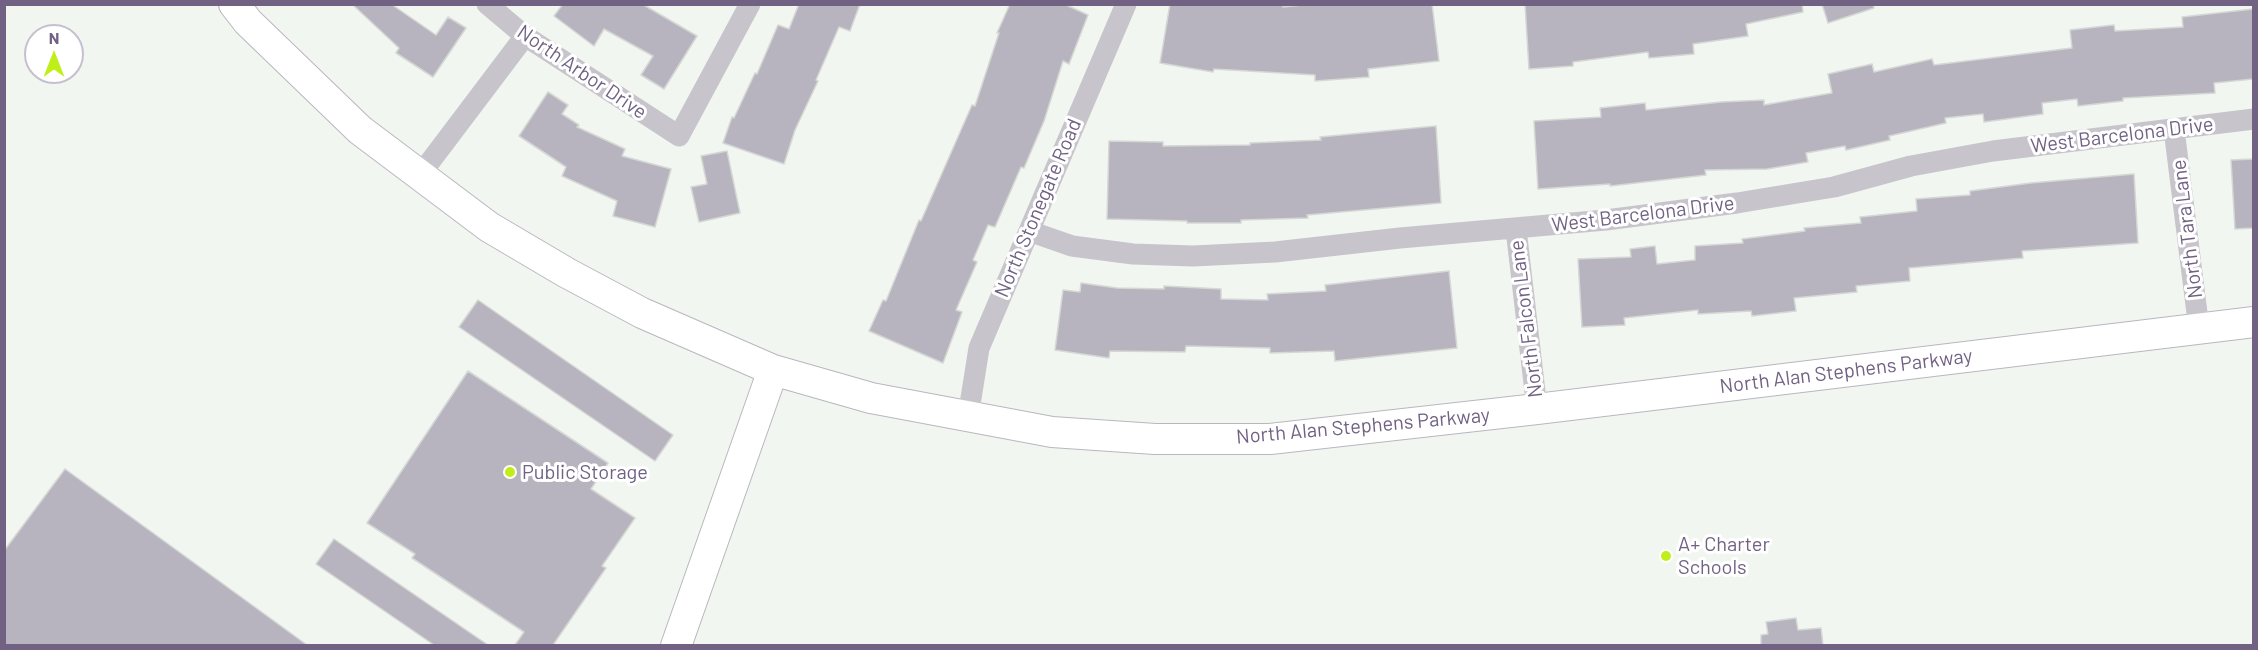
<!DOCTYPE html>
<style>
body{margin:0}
#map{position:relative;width:2258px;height:650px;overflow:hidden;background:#f1f6f1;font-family:Barlow,sans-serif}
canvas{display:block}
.frame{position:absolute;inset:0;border:6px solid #716284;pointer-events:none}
.north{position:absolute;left:24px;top:24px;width:60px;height:60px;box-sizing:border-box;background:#fff;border:2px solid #c6c0ce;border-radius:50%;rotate:0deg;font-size:16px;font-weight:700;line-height:24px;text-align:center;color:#716284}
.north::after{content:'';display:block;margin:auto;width:21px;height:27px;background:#c0ee19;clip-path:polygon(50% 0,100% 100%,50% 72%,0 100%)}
</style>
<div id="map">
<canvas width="2258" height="650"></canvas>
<div class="frame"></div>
<div class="north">N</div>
</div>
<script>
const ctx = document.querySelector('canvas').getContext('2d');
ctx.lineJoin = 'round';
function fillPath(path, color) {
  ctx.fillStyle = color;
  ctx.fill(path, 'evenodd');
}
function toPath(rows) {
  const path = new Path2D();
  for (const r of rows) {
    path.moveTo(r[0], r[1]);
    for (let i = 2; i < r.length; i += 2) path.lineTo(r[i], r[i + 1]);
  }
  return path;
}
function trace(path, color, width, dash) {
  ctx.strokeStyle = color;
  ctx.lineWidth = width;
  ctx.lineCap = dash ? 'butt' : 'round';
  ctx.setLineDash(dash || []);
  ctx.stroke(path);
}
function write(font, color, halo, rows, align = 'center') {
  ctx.font = font + ' Barlow,sans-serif';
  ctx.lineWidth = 6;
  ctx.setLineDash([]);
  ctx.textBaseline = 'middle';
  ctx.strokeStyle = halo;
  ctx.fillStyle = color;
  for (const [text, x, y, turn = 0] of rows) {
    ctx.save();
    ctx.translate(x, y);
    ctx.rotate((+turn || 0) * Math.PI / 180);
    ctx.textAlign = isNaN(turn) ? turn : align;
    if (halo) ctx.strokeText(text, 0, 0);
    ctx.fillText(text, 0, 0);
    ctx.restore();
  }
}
const building = toPath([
 [352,4,391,4,436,35,448,17,466,28,433,77,396,53,399,48,352,4],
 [563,4,642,4,697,36,664,89,641,75,653,56,604,29,594,46,554,16,563,4],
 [799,4,860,4,850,31,839,27,816,80,818,81,795,130,784,164,723,143,732,117,734,118,755,73,757,74,778,25,789,29,799,4],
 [1010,4,1064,4,1088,15,1069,64,1063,61,1044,121,1024,168,1021,167,995,227,988,225,973,260,977,262,956,310,962,312,943,363,869,331,883,300,886,301,919,220,921,221,972,105,975,106,999,33,997,33,1010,4],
 [1170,4,1283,4,1283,7,1313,4,1432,4,1439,61,1368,69,1369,77,1315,81,1315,75,1214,69,1213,72,1160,63,1170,4],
 [1525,4,1802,4,1803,12,1746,24,1748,36,1693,44,1694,54,1649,58,1648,52,1573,62,1573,66,1529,69,1525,4],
 [1822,4,1873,4,1874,8,1828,23,1822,4],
 [2253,9,2253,79,2214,83,2215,93,2123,98,2123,101,2078,106,2077,99,2042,103,2043,114,1984,122,1983,114,1945,118,1946,123,1889,136,1890,140,1846,150,1845,146,1806,153,1808,162,1767,169,1705,170,1706,175,1610,186,1610,184,1538,189,1534,121,1601,117,1600,108,1645,103,1646,110,1721,102,1764,100,1764,105,1832,93,1828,74,1872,64,1874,72,1932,59,1934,65,2072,48,2070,30,2114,25,2115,31,2183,27,2182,17,2253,9],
 [548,92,568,105,562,114,579,125,577,127,625,149,622,156,671,169,655,227,613,216,617,201,562,176,566,167,519,136,548,92],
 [1436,126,1441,203,1307,215,1308,218,1241,220,1241,223,1187,223,1187,221,1107,219,1109,141,1163,142,1163,146,1250,145,1250,143,1321,140,1320,137,1436,126],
 [727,151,740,213,699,222,691,187,707,184,701,156,727,151],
 [2253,159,2253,228,2235,229,2231,160,2253,159],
 [2134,174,2138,243,2022,251,2023,258,1909,268,1910,281,1856,286,1857,292,1794,298,1796,311,1752,316,1751,311,1698,314,1698,310,1624,318,1625,325,1582,327,1578,259,1631,257,1630,249,1655,246,1657,264,1695,260,1695,246,1743,243,1742,239,1805,231,1804,228,1861,223,1860,217,1917,211,1916,199,1970,195,1970,191,2031,183,2134,174],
 [1449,271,1457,348,1335,361,1334,351,1270,353,1270,348,1186,346,1185,352,1110,351,1109,358,1055,350,1063,290,1080,292,1081,283,1117,288,1164,289,1164,286,1221,289,1221,299,1268,300,1267,294,1326,291,1325,285,1449,271],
 [478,300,673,435,655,461,459,327,478,300],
 [468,371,608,463,591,489,635,518,602,566,606,568,553,645,515,645,524,632,412,558,415,554,367,523,468,371],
 [65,469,307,645,4,645,4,551,65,469],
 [334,539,374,567,488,645,434,645,316,564,334,539],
 [1796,618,1798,630,1821,628,1823,645,1761,645,1761,635,1768,634,1766,622,1796,618]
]);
const street = toPath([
 [487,4,525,36,679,136,750,4],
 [2174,129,2199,329],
 [420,175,525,36],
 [1516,229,1537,409],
 [1029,231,1072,246,1133,254,1193,256,1275,252,1400,238,1606,220,1737,203,1834,187,1911,166,1993,151,2254,119],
 [968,417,979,348,1126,4]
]);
const secondary = toPath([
 [234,4,248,22,360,130,489,227,567,273,642,313,773,370,871,398,1052,432,1155,439,1270,439,1537,409,2254,322],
 [676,646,773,370]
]);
const markers = [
 [510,472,6,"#c0ee19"],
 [1666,556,6,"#c0ee19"]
];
const streetNames = [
 ["North Arbor Drive",582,72,34],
 ["West Barcelona Drive",2122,135,-7],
 ["North Stonegate Road",1038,208,-67],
 ["West Barcelona Drive",1643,214,-7],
 ["North Tara Lane",2187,229,-97],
 ["North Falcon Lane",1526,319,-97],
 ["North Alan Stephens Parkway",1846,371,-7],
 ["North Alan Stephens Parkway",1363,426,-5]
];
const poiNames = [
 ["Public Storage",522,472],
 ["A+ Charter",1678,544],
 ["Schools",1678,567]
];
fillPath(building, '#b8b4bf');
trace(building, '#d4d7d4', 1.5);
trace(secondary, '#bab6c0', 32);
trace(street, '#c7c4cb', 21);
trace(secondary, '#fff', 30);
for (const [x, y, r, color] of markers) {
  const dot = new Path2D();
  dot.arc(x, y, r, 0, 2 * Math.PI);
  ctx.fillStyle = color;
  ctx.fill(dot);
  trace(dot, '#fff', 2);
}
write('20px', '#716284', '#fff', streetNames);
write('20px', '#716284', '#fff', poiNames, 'left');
</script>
